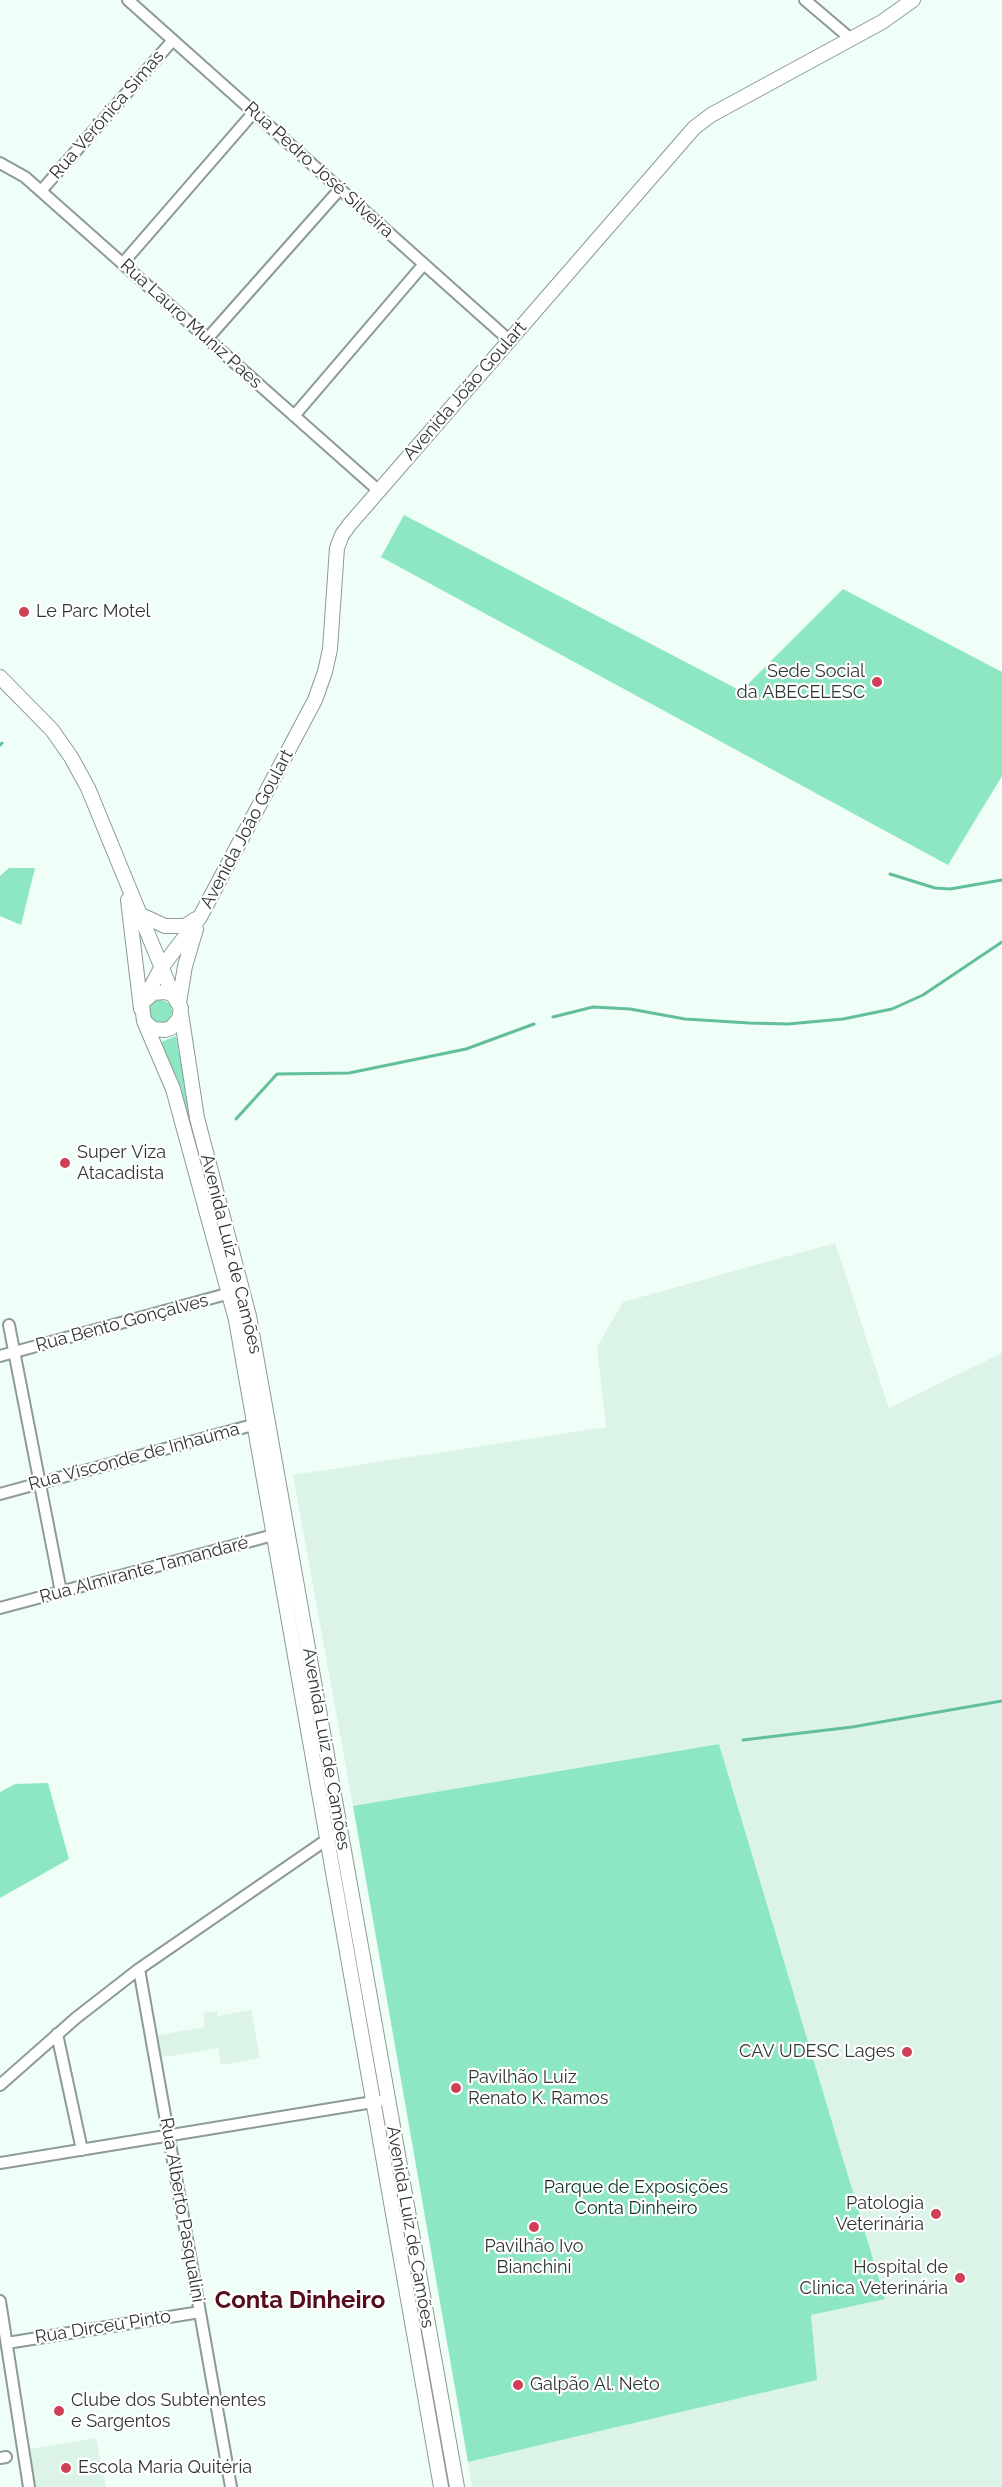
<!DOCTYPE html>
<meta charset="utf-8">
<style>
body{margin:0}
canvas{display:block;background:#effef7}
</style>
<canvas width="1002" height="2487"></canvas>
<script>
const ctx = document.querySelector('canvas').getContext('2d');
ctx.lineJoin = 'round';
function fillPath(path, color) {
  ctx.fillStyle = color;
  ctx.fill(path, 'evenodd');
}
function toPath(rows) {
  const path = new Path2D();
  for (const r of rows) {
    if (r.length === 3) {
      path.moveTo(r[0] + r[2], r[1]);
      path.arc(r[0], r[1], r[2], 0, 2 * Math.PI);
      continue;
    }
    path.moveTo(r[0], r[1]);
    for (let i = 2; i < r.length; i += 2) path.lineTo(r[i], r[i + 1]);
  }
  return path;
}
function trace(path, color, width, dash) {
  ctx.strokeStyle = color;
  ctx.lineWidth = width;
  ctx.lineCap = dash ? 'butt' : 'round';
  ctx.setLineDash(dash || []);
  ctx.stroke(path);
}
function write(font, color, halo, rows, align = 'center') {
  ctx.font = font + ' Raleway,sans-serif';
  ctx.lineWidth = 4.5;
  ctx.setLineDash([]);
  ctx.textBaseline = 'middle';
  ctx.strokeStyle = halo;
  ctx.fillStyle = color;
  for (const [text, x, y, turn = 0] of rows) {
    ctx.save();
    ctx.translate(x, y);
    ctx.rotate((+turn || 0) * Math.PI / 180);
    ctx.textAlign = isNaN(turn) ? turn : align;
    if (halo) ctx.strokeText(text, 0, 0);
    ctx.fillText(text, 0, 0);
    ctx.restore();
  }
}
const built = toPath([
 [835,1243,889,1408,1002,1353,1002,2487,472,2487,468,2462,817,2380,811,2315,885,2298,719,1744,353,1806,293,1475,606,1427,597,1347,623,1302],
 [251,2010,260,2058,221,2065,218,2048,158,2058,154,2036,205,2027,203,2013,217,2011,218,2016],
 [96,2438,106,2487,34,2487,28,2449]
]);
const green = toPath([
 [404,515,741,691,843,589,1002,672,1002,776,948,865,381,557],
 [9,868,35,868,21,925,0,916,0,876],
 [160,1012,12],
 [176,1036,191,1116,234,1281,231,1282,187,1112,171,1066,158,1043],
 [719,1744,885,2299,811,2315,817,2380,468,2462,353,1806],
 [48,1783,69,1859,0,1898,0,1792,15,1784]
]);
const stream = toPath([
 [0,745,2,743],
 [890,874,935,888,950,889,1002,880],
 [553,1017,593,1007,630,1009,685,1019,749,1023,788,1024,843,1019,892,1009,923,995,1002,942],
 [236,1119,277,1074,349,1073,466,1049,534,1024],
 [743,1740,852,1727,1002,1701]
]);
const minor = toPath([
 [128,0,509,340],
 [805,0,851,39],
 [0,163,25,177,379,491],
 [41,191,173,40],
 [123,263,254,112],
 [207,339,340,189],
 [294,416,424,264],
 [9,1325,61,1592],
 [0,1356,234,1292],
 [0,1494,260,1423],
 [0,1608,281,1533],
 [139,1969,231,2487],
 [57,2034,82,2150],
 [0,2085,76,2018,139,1969,332,1836],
 [0,2163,379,2101],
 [0,2301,29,2487],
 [7,2343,200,2312],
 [0,2458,6,2457]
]);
const major = toPath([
 [0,677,52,730,71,757,88,788,173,995],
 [128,900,141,1009],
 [139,914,165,926,185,926,196,919],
 [143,1002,153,993,166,992,173,995,181,1008,179,1019,171,1028,165,1030,153,1029,144,1021,142,1005,143,1002,161,968,200,917,315,700,325,672,330,649,337,548,342,535,350,524,694,128,711,115,882,22,913,0],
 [179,1003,185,966,196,929],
 [181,1013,197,1118,249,1316,457,2487],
 [144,1021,173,1089,236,1320,441,2487]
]);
const markers = [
 [24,612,6,"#cf3f56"],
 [877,682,6,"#cf3f56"],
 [65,1163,6,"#cf3f56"],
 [907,2052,6,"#cf3f56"],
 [456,2088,6,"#cf3f56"],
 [936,2214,6,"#cf3f56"],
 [534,2227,6,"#cf3f56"],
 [960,2278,6,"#cf3f56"],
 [518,2385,6,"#cf3f56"],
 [59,2411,6,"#cf3f56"],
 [66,2468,6,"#cf3f56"]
];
const streetNames = [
 ["Rua Verônica Simas",107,115,-49],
 ["Rua Pedro José Silveira",319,170,42],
 ["Rua Lauro Muniz Paes",191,324,42],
 ["Avenida João Goulart",465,391,-49],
 ["Avenida João Goulart",247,829,-62],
 ["Avenida Luiz de Camões",231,1254,76],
 ["Rua Bento Gonçalves",122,1323,-15],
 ["Rua Visconde de Inhaúma",134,1457,-15],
 ["Rua Almirante Tamandaré",144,1570,-15],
 ["Avenida Luiz de Camões",326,1749,80],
 ["Rua Alberto Pasqualini",182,2210,80],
 ["Avenida Luiz de Camões",410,2227,80],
 ["Rua Dirceu Pinto",103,2327,-9]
];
const poiNames = [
 ["Le Parc Motel",36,612],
 ["Sede Social",865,672,"right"],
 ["da ABECELESC",865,693,"right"],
 ["Super Viza",77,1153],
 ["Atacadista",77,1174],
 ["CAV UDESC Lages",895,2052,"right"],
 ["Pavilhão Luiz",468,2078],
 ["Renato K. Ramos",468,2099],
 ["Patologia",924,2204,"right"],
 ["Veterinária",924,2225,"right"],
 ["Pavilhão Ivo",534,2247,"center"],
 ["Bianchini",534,2268,"center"],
 ["Hospital de",948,2268,"right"],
 ["Clinica Veterinária",948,2289,"right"],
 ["Galpão Al. Neto",530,2385],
 ["Clube dos Subtenentes",71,2401],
 ["e Sargentos",71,2422],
 ["Escola Maria Quitéria",78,2468]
];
const parkNames = [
 ["Parque de Exposições",636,2188],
 ["Conta Dinheiro",636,2209]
];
const districtNames = [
 ["Conta Dinheiro",300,2301]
];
fillPath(built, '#dcf3e8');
fillPath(green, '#8de7c2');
trace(stream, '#63bf9b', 3);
trace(minor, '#8d9b94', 14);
trace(major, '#8d9b94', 16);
trace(minor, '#fff', 10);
trace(major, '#fff', 14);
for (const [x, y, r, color] of markers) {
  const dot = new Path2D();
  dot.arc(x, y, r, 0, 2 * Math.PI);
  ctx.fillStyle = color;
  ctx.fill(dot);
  trace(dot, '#fff', 2);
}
write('18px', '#303633', '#fff', streetNames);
write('18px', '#303633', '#fff', poiNames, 'left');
write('18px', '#0a3526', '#fff', parkNames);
write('bold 24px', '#550f1c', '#fff', districtNames);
</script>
